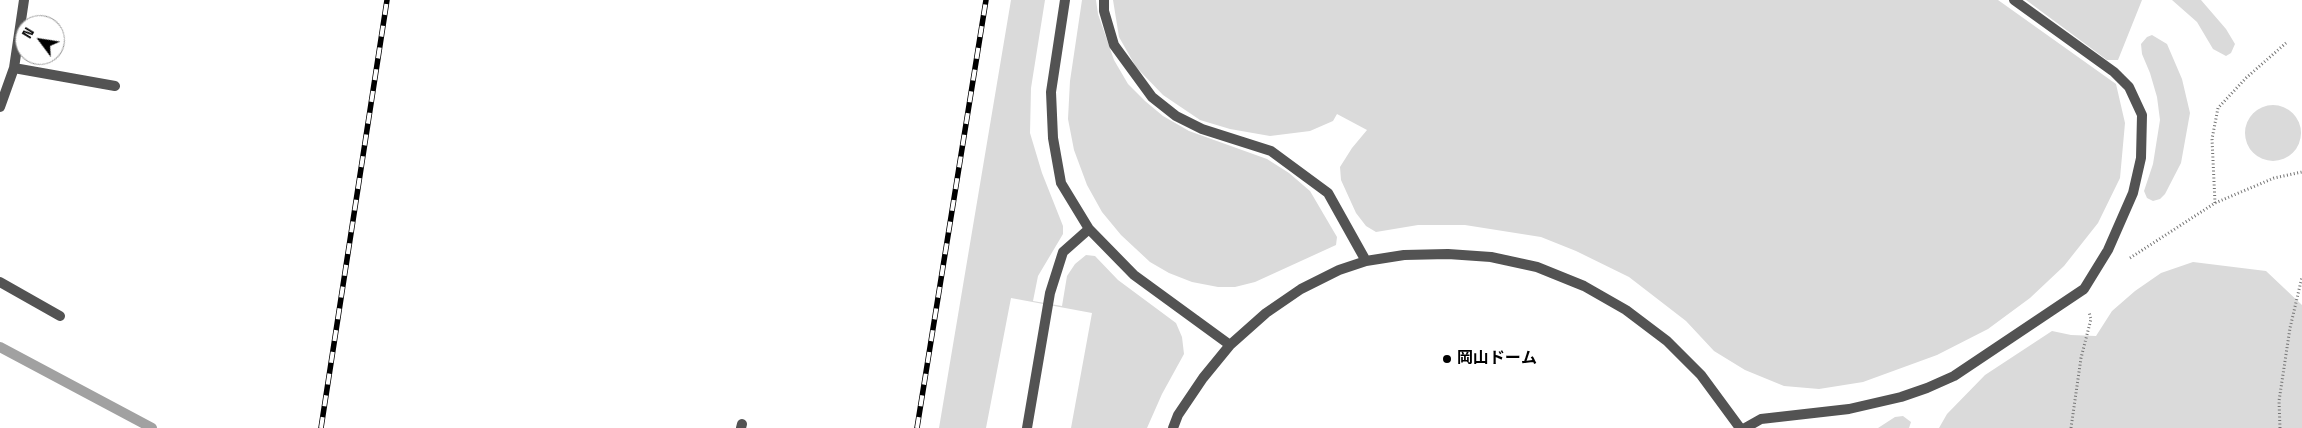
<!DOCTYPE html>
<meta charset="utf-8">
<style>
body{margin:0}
#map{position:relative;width:2302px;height:428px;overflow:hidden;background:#fff;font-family:"Space Grotesk",sans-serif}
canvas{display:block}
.north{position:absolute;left:15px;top:15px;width:50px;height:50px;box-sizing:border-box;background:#fff;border:1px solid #999;border-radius:50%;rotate:301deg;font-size:14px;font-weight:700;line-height:20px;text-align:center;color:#000}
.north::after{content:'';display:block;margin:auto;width:18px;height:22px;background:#000;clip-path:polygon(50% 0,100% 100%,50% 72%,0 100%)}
</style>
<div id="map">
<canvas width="2302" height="428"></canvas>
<div class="north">N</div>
</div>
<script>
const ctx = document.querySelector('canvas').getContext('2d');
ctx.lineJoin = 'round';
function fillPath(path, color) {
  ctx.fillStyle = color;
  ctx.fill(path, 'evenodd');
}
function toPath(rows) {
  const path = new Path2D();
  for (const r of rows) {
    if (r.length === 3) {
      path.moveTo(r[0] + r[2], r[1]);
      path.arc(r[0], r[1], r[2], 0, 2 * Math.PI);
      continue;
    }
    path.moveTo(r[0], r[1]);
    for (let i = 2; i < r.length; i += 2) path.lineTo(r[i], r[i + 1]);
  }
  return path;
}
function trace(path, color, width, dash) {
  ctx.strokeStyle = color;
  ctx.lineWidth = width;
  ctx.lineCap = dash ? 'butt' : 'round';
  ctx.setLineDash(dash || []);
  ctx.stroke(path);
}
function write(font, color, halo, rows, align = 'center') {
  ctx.font = font + ' "Space Grotesk","Noto Sans JP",sans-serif';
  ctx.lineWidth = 4;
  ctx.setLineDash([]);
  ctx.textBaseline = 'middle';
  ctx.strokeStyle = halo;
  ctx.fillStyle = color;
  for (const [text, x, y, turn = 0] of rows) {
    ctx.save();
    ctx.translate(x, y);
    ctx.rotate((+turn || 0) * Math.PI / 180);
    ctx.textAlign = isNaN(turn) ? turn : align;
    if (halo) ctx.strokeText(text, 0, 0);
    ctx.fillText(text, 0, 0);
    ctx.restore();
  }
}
const green = toPath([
 [1011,0,1045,0,1031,88,1030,133,1042,173,1063,226,1063,234,1038,276,1033,301,1062,306,1067,276,1075,264,1086,255,1095,256,1118,280,1176,323,1182,337,1184,354,1162,394,1147,428,1071,428,1092,313,1011,298,986,428,939,428],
 [1082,0,1096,0,1098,14,1114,60,1128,84,1145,101,1163,116,1189,131,1267,159,1289,173,1310,191,1337,237,1336,245,1255,282,1235,287,1218,287,1192,282,1169,273,1150,262,1121,235,1102,212,1087,185,1074,150,1068,119,1070,81],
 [1113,0,1998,0,2116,84,2125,123,2120,178,2098,223,2064,266,2030,298,1988,329,1937,355,1863,382,1819,389,1784,386,1745,370,1714,351,1686,321,1629,277,1576,251,1541,237,1465,225,1418,225,1376,232,1366,226,1356,213,1341,180,1340,167,1352,148,1367,130,1337,114,1333,121,1310,131,1270,136,1230,129,1200,120,1163,95,1136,67,1119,37],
 [2026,0,2142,0,2118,60,2107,60],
 [2172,0,2201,0,2226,29,2235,44,2231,53,2226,56,2213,49,2197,22],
 [2152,35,2167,44,2182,79,2190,113,2181,163,2165,194,2160,199,2153,201,2147,198,2144,191,2153,164,2160,120,2157,97,2150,73,2142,54,2141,44,2147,37],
 [2273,133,28],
 [2193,262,2266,271,2302,305,2302,428,1939,428,1947,414,1985,375,2052,331,2071,335,2096,336,2112,311,2135,291,2161,273],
 [1903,416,1911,422,1909,428,1878,428,1895,417]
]);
const stream = toPath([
 [0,347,152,428]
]);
const path = toPath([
 [2215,203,2212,139,2218,108,2246,78,2286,43],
 [2130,258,2215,203,2274,178,2302,172],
 [2071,428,2081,358,2091,319,2089,312],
 [2280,428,2279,401,2290,328,2302,277]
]);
const lane = toPath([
 [1065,0,1051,92,1053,138,1061,183,1089,229,1134,275,1230,345],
 [1104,0,1104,11,1114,45,1152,97,1176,116,1202,129,1271,151,1328,193,1366,261,1404,255,1448,254,1491,257,1537,267,1584,286,1626,310,1667,341,1701,375,1740,428],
 [14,68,115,86],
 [0,107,14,68,24,0],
 [0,282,60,316],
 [741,428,742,424],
 [1027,428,1050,293,1063,252,1089,229],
 [1173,428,1178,415,1203,378,1230,345,1266,313,1301,289,1339,270,1366,261],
 [1745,428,1761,419,1849,409,1901,397,1927,388,1954,376,2084,289,2108,250,2133,193,2141,158,2142,115,2129,87,2114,72,2014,0]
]);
const rail = toPath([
 [321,428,387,0],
 [917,428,986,0]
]);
const markers = [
 [1447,359,5,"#000"]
];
const poiNames = [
 ["岡山ドーム",1457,359]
];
fillPath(green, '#dadada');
trace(stream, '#a1a1a1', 10);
trace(path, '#757575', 3, [1, 2.5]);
trace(lane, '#535353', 10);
trace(rail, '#000', 5.5);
trace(rail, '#fff', 4, [11]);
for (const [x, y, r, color] of markers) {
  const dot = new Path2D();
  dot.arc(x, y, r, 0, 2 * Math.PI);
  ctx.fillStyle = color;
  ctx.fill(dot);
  trace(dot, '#fff', 2);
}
write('bold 16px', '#000', '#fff', poiNames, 'left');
</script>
